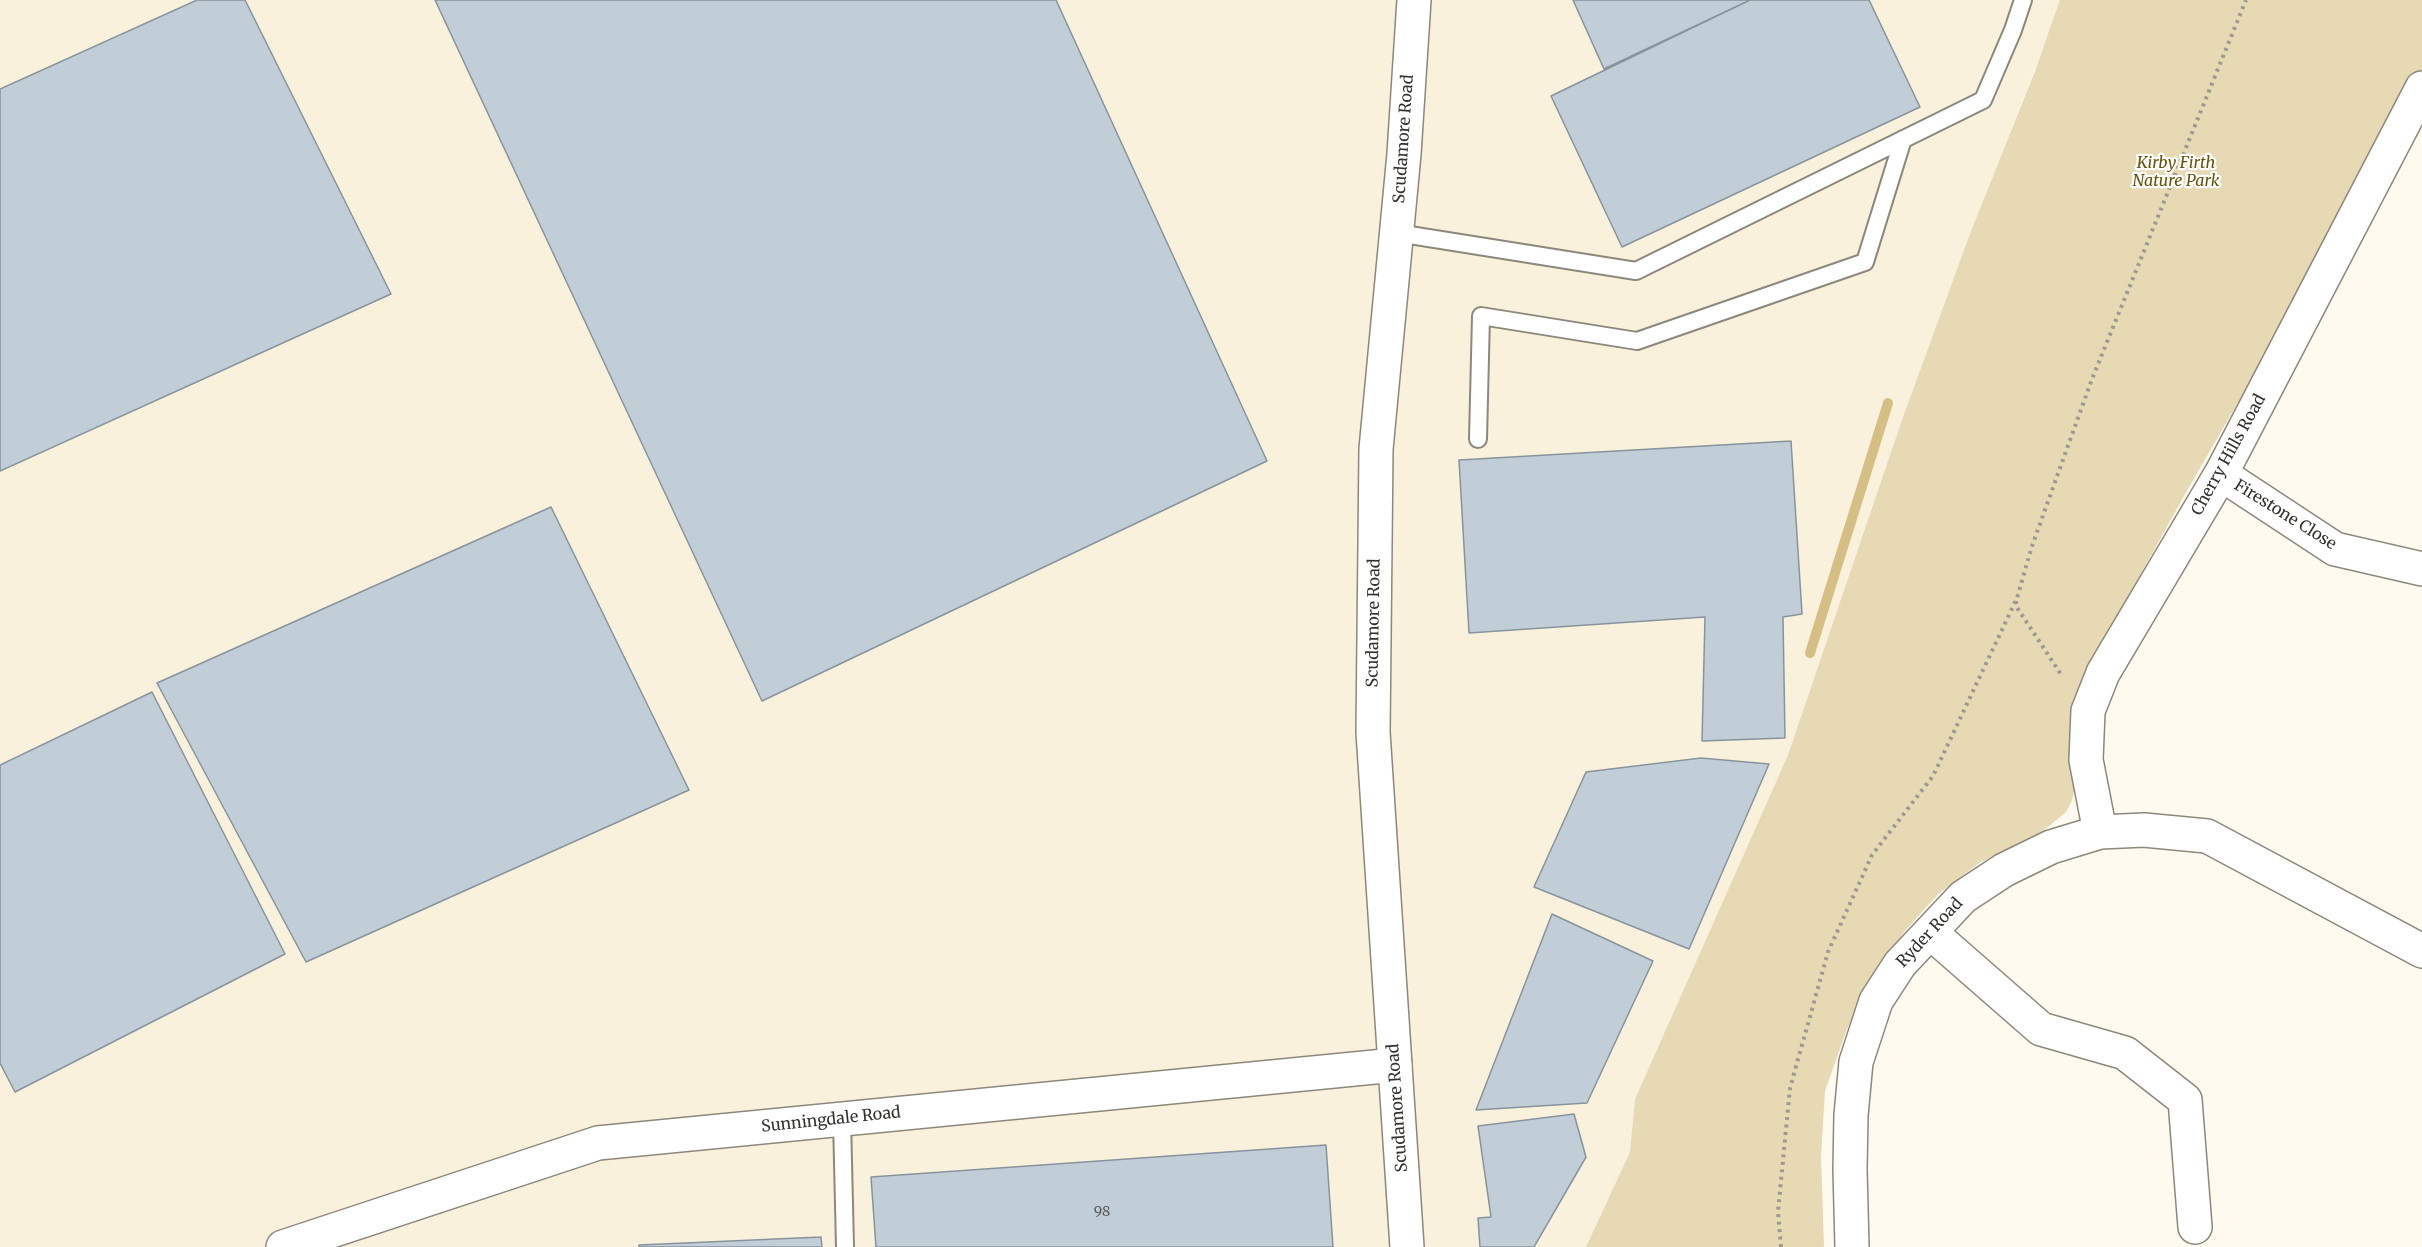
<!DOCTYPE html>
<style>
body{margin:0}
canvas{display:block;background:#fefaef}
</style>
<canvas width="2422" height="1247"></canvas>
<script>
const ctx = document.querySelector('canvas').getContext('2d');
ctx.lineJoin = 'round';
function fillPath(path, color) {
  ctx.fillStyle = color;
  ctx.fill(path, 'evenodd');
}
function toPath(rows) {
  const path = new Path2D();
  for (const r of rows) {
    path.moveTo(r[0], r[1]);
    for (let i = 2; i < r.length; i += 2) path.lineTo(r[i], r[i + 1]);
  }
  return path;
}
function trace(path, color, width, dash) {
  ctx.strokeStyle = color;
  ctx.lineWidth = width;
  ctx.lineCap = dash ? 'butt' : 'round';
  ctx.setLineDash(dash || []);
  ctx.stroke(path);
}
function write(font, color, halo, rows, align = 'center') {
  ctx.font = font + ' Merriweather,serif';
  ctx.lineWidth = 4.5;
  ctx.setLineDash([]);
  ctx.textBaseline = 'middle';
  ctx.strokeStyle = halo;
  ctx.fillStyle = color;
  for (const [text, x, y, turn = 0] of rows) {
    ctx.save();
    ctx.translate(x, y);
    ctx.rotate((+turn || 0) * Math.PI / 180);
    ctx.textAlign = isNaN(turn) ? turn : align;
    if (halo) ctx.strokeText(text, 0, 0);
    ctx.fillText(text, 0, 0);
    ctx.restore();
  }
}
const built = toPath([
 [0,0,2062,0,1971,231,1788,755,1635,1099,1631,1152,1586,1247,0,1247]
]);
const green = toPath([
 [2060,0,2422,0,2422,83,2188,489,2101,645,2074,698,2070,722,2070,754,2075,786,2072,801,2066,812,2043,831,1979,863,1938,894,1905,931,1871,980,1847,1029,1825,1091,1821,1157,1824,1247,1586,1247,1630,1152,1635,1099,1788,755,1902,420,1971,231,2035,71]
]);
const stream = toPath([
 [1810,653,1888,403]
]);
const building = toPath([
 [197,0,245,0,391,294,0,471,0,89,197,0],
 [435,0,1056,0,1267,461,762,701,435,0],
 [1573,0,1750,0,1604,69,1573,0],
 [1750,0,1869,0,1920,107,1622,247,1551,96,1750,0],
 [1791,441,1802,614,1783,617,1785,738,1702,741,1705,617,1469,633,1459,460,1791,441],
 [551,507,689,790,306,962,157,683,551,507],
 [152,692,285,954,15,1092,0,1063,0,765,152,692],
 [1701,758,1769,764,1689,949,1534,887,1586,772,1701,758],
 [1552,914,1653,961,1587,1103,1476,1110,1552,914],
 [1574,1114,1586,1157,1534,1247,1480,1247,1478,1218,1491,1217,1478,1126,1574,1114],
 [1326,1145,1333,1247,876,1247,871,1177,1326,1145],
 [821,1237,822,1247,639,1247,639,1245,821,1237]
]);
const path = toPath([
 [2016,601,2016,606,2062,676],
 [1781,1247,1778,1212,1790,1088,1828,952,1872,855,1933,776,2017,598,2032,546,2092,379,2246,0]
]);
const lane = toPath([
 [1397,233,1636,271,1983,100,2013,30,2023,0],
 [1478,439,1481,316,1637,341,1865,262,1903,139],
 [842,1119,845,1247]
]);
const street = toPath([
 [2221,474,2335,549,2422,569],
 [2100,832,2086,760,2088,711,2103,673,2221,474,2422,88],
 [1930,932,2041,1029,2125,1053,2185,1100,2195,1227],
 [283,1247,598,1143,1395,1065],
 [1852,1247,1850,1169,1851,1115,1856,1062,1876,1001,1900,964,1963,897,2004,870,2051,847,2100,832,2144,830,2207,836,2422,951]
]);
const secondary = toPath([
 [1407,1247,1373,732,1376,449,1404,154,1414,0]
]);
const numberNames = [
 ["98",1102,1212]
];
const streetNames = [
 ["Scudamore Road",1404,139,-86],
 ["Cherry Hills Road",2229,455,-61],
 ["Firestone Close",2285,515,32],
 ["Scudamore Road",1374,623,-89],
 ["Ryder Road",1930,933,-47],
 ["Scudamore Road",1398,1108,-94],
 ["Sunningdale Road",831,1120,-6]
];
const parkNames = [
 ["Kirby Firth",2176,163],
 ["Nature Park",2176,181]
];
fillPath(built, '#faf1dc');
fillPath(green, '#e8d9b5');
trace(stream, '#d6bf84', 10);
fillPath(building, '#c1ced7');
trace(building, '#87949c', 1.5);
trace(lane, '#8d887c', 20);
trace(street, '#8d887c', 36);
trace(secondary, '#8d887c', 36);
trace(path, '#9d9a92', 4, [3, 4.5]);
trace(lane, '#fff', 16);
trace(street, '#fff', 33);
trace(secondary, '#fff', 33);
write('14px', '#575957', null, numberNames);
write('16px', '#34322c', '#fff', streetNames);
write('italic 16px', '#685107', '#fff', parkNames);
</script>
